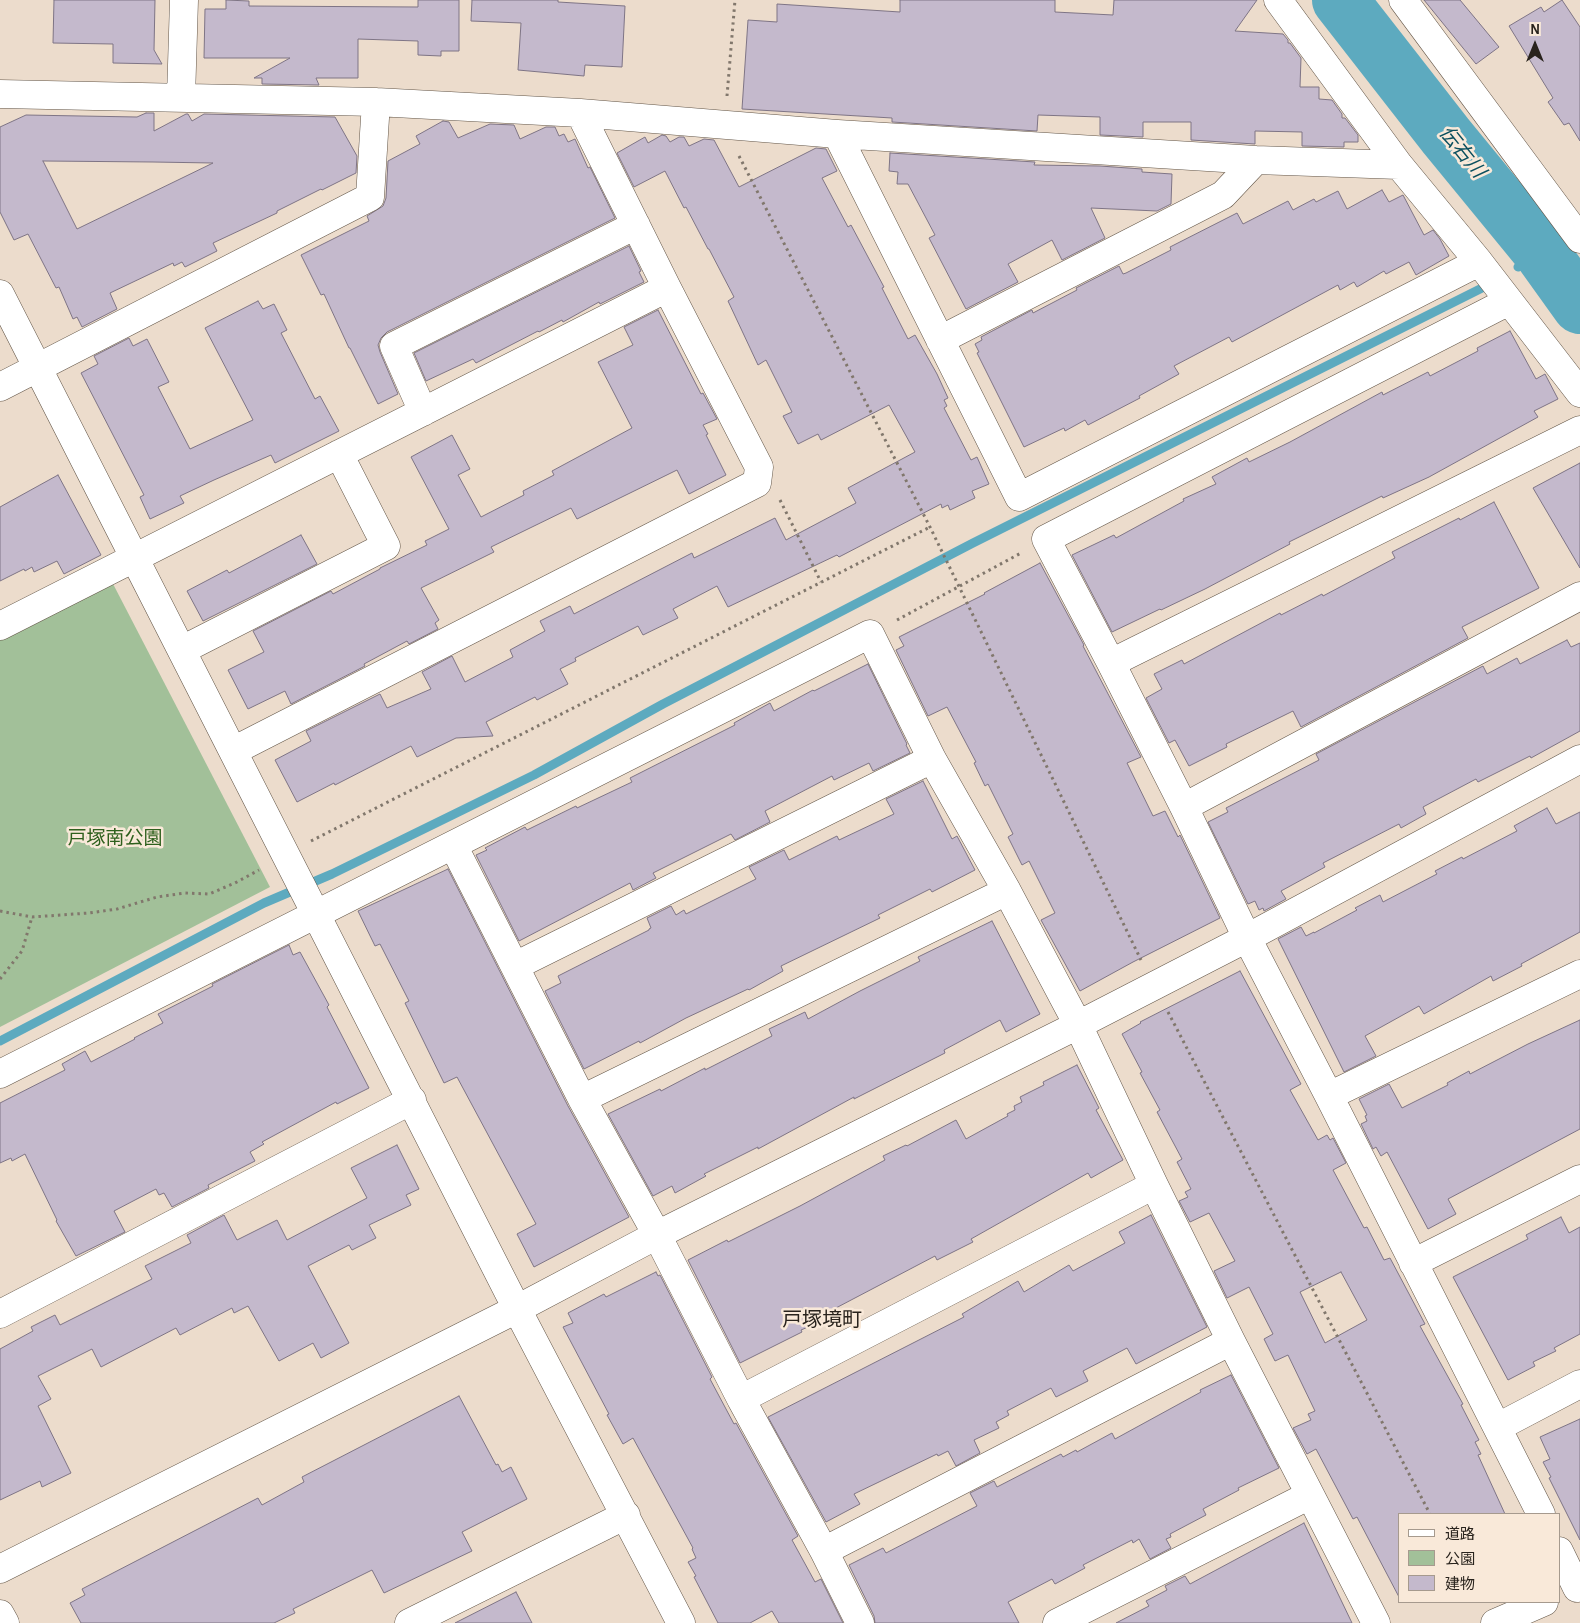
<!DOCTYPE html>
<meta charset="utf-8">
<style>
body{margin:0}
#map{position:relative;width:1580px;height:1623px;overflow:hidden;background:#ecdccc;font-family:"Alegreya Sans","Noto Sans JP",sans-serif}
canvas{display:block}
.legend{position:absolute;left:1398px;top:1513px;width:162px;height:90px;box-sizing:border-box;background:#f9e9d9;border:1px solid #a69a8e;margin:0;padding:6px 9px;list-style:none;font-size:15px;color:#29231d}
.legend li{display:flex;align-items:center;gap:10px;height:25px}
.legend b{width:25px;border:1px solid #a69a8e}
.north{position:absolute;left:1510px;top:20px;width:50px;height:50px;-webkit-text-stroke:4px #f9e9d9;paint-order:stroke;rotate:0deg;font-size:14px;font-weight:700;line-height:20px;text-align:center;color:#29231d}
.north::after{content:'';display:block;margin:auto;width:18px;height:22px;background:#29231d;clip-path:polygon(50% 0,100% 100%,50% 72%,0 100%)}
</style>
<div id="map">
<canvas width="1580" height="1623"></canvas>
<ul class="legend">
<li><b style="height:6px;background:#fff"></b>道路</li>
<li><b style="height:14px;background:#a2c099"></b>公園</li>
<li><b style="height:14px;background:#c4b9cc"></b>建物</li>
</ul>
<div class="north">N</div>
</div>
<script>
const ctx = document.querySelector('canvas').getContext('2d');
ctx.lineJoin = 'round';
function fillPath(path, color) {
  ctx.fillStyle = color;
  ctx.fill(path, 'evenodd');
}
function toPath(rows) {
  const path = new Path2D();
  for (const r of rows) {
    path.moveTo(r[0], r[1]);
    for (let i = 2; i < r.length; i += 2) path.lineTo(r[i], r[i + 1]);
  }
  return path;
}
function trace(path, color, width, dash) {
  ctx.strokeStyle = color;
  ctx.lineWidth = width;
  ctx.lineCap = dash ? 'butt' : 'round';
  ctx.setLineDash(dash || []);
  ctx.stroke(path);
}
function write(font, color, halo, rows, align = 'center') {
  ctx.font = font + ' "Alegreya Sans","Noto Sans JP",sans-serif';
  ctx.lineWidth = 5;
  ctx.setLineDash([]);
  ctx.textBaseline = 'middle';
  ctx.strokeStyle = halo;
  ctx.fillStyle = color;
  for (const [text, x, y, turn = 0] of rows) {
    ctx.save();
    ctx.translate(x, y);
    ctx.rotate((+turn || 0) * Math.PI / 180);
    ctx.textAlign = isNaN(turn) ? turn : align;
    if (halo) ctx.strokeText(text, 0, 0);
    ctx.fillText(text, 0, 0);
    ctx.restore();
  }
}
const green = toPath([
 [111,580,270,887,0,1027,0,638]
]);
const stream = toPath([
 [1518,267,1542,253],
 [0,1041,264,903,332,874,534,775,663,704,973,543,1486,286]
]);
const river = toPath([
 [1340,0,1446,136,1542,253,1580,306]
]);
const building = toPath([
 [54,0,155,0,154,50,162,64,113,63,113,44,53,43,54,0],
 [226,0,249,1,249,6,418,7,418,0,459,0,459,51,441,51,441,56,418,55,418,41,358,39,358,78,316,78,319,85,262,84,262,78,254,78,290,58,204,58,205,9,226,9,226,0],
 [472,0,558,0,558,2,625,6,622,67,585,65,584,76,518,70,521,23,471,21,472,0],
 [900,0,1055,0,1055,12,1113,15,1114,0,1257,0,1235,31,1283,34,1288,40,1288,43,1290,43,1301,58,1300,87,1319,87,1319,99,1332,100,1342,114,1342,118,1345,118,1358,135,1358,142,1344,142,1344,147,1302,146,1302,132,1255,131,1255,144,1191,140,1191,122,1143,122,1143,137,1100,135,1100,117,1038,115,1037,131,892,122,892,118,742,109,748,20,777,22,777,4,900,12,900,0],
 [1424,0,1460,0,1499,47,1476,64,1424,0],
 [1562,0,1580,27,1580,141,1569,123,1564,125,1548,102,1553,98,1509,26,1541,7,1544,12,1562,0],
 [146,113,154,113,154,131,186,114,188,114,192,121,204,114,335,117,357,156,356,173,322,190,321,189,277,211,277,213,213,243,217,251,185,267,182,262,174,266,173,263,110,293,117,309,82,327,77,317,73,319,59,287,56,288,28,234,14,240,0,212,0,127,26,115,137,117,146,113],
 [43,161,153,162,213,163,77,229,43,161],
 [443,121,449,122,458,138,490,124,514,125,520,139,546,127,555,127,559,136,564,134,568,142,575,139,588,168,590,167,615,218,387,332,381,338,378,345,380,352,398,394,378,404,350,348,349,348,324,294,321,295,301,255,369,221,367,216,383,206,386,198,388,161,420,144,416,136,443,121],
 [662,135,666,136,670,142,679,137,684,137,689,146,704,139,714,140,739,187,816,148,826,149,837,171,822,178,848,227,851,225,884,287,882,288,908,339,915,335,937,374,948,398,944,400,947,406,944,408,971,460,977,457,989,484,972,491,975,498,950,510,948,505,942,508,941,504,839,557,837,555,728,607,717,586,673,609,678,618,643,635,638,626,575,658,576,661,560,669,568,684,537,700,535,697,486,722,493,736,456,738,417,757,411,746,335,785,334,783,297,802,275,760,311,741,306,731,380,694,387,708,431,689,422,672,452,656,465,682,513,657,510,650,545,631,540,621,570,606,574,614,692,553,694,558,775,518,786,540,856,503,848,488,915,452,889,405,821,440,818,434,798,444,783,416,792,412,766,360,758,365,728,301,734,297,709,249,708,249,686,207,684,208,665,171,634,187,617,153,645,137,648,143,662,135],
 [890,153,1035,162,1034,165,1100,166,1142,169,1142,172,1172,174,1171,204,1157,211,1091,208,1105,238,1062,260,1052,240,1008,264,1018,282,966,309,929,238,935,235,908,184,897,184,898,172,889,171,890,153],
 [1382,190,1389,202,1403,195,1424,235,1433,230,1440,239,1449,256,1416,275,1409,262,1386,274,1384,271,1357,287,1354,282,1340,290,1338,285,1232,342,1229,337,1174,366,1179,374,1139,396,1140,398,1088,425,1085,420,1065,431,1064,428,1024,447,977,353,979,352,975,344,982,340,981,337,1032,310,1033,313,1077,290,1076,288,1119,266,1123,274,1126,273,1171,250,1170,247,1237,213,1243,224,1288,201,1293,210,1314,199,1316,202,1338,191,1347,209,1382,190],
 [629,246,641,271,639,272,644,282,600,304,599,302,563,322,562,320,539,332,538,331,476,363,473,359,426,381,414,353,629,246],
 [258,301,263,309,274,304,287,330,281,333,315,399,320,396,339,431,275,463,271,455,214,480,180,496,184,503,150,519,140,497,144,495,81,373,98,364,94,356,129,338,133,346,147,339,169,382,158,387,190,449,253,420,205,328,258,301],
 [658,310,701,394,703,393,717,419,703,425,708,434,706,435,726,475,689,494,677,470,577,519,571,508,491,547,494,552,421,588,439,620,435,623,438,629,409,644,407,641,364,664,365,666,291,704,285,691,248,709,228,670,264,652,253,631,331,591,333,594,380,569,380,568,427,545,425,541,449,529,411,457,452,435,470,469,458,475,481,517,524,495,523,491,554,475,552,471,632,428,598,362,633,345,624,327,658,310],
 [1510,331,1536,379,1545,374,1558,399,1534,411,1538,417,1429,477,1383,498,1382,496,1289,542,1290,544,1205,589,1161,610,1160,609,1112,632,1072,555,1114,535,1116,538,1184,501,1183,499,1216,484,1212,477,1247,458,1249,462,1290,442,1382,392,1383,395,1428,372,1430,376,1478,351,1477,348,1510,331],
 [1580,463,1580,568,1533,488,1580,463],
 [58,475,101,555,64,574,57,561,34,572,32,567,25,571,24,569,0,581,0,507,58,475],
 [1494,502,1539,588,1462,627,1468,638,1301,727,1293,711,1226,744,1227,747,1189,766,1175,740,1169,743,1146,698,1162,689,1154,674,1182,660,1184,664,1280,613,1281,615,1322,594,1323,596,1395,558,1392,552,1459,518,1460,520,1494,502],
 [301,535,317,564,203,621,187,591,227,570,229,573,301,535],
 [1040,563,1084,645,1083,646,1141,757,1127,763,1153,816,1165,811,1178,837,1180,835,1220,918,1133,962,1080,991,1041,920,1055,913,1029,861,1022,865,1008,837,1013,834,988,784,985,786,974,763,976,762,947,707,928,716,896,650,904,646,899,637,985,594,984,593,1040,563],
 [1567,640,1571,647,1580,643,1580,731,1531,758,1530,756,1478,782,1476,779,1423,807,1426,814,1401,828,1399,824,1323,863,1325,867,1281,891,1286,899,1264,911,1263,908,1259,910,1255,901,1248,904,1208,822,1228,812,1226,808,1319,760,1316,754,1483,666,1487,674,1517,658,1520,664,1567,640],
 [868,664,907,744,906,745,910,753,873,771,869,763,834,780,832,776,765,811,770,822,735,840,731,834,653,873,656,878,633,890,630,883,519,941,476,855,487,850,485,848,525,827,527,830,576,806,577,808,632,782,630,778,735,725,734,723,770,703,774,711,813,690,814,691,868,664],
 [923,781,952,839,957,836,975,870,932,892,930,889,878,915,880,918,781,966,783,971,749,990,748,989,686,1018,640,1043,639,1041,584,1069,545,991,561,983,558,976,649,930,649,929,651,928,647,918,671,906,676,915,684,910,686,914,756,879,749,867,784,850,789,860,837,836,839,840,894,814,886,799,923,781],
 [1547,808,1556,824,1580,812,1580,932,1521,964,1522,966,1493,981,1491,976,1424,1014,1419,1006,1365,1036,1376,1056,1344,1072,1278,939,1301,927,1306,936,1314,932,1314,933,1357,910,1355,908,1380,895,1383,902,1437,874,1435,871,1462,857,1463,859,1517,831,1514,826,1547,808],
 [448,869,568,1106,629,1217,534,1267,517,1234,536,1224,457,1077,444,1083,405,1003,409,1001,380,944,375,946,358,911,448,869],
 [992,921,1040,1014,1006,1032,1000,1020,944,1050,945,1053,854,1099,854,1097,758,1149,758,1147,704,1174,706,1176,675,1193,672,1186,653,1196,608,1114,660,1089,661,1091,705,1068,705,1070,772,1036,769,1029,805,1012,808,1019,860,991,920,961,918,957,992,921],
 [289,945,293,955,300,952,329,1005,327,1007,369,1088,337,1104,336,1102,262,1142,264,1144,250,1152,255,1161,208,1185,209,1188,172,1207,164,1193,159,1195,156,1189,114,1211,125,1232,76,1256,56,1221,57,1220,25,1154,12,1161,11,1158,0,1163,0,1103,65,1070,62,1064,85,1051,91,1062,135,1039,134,1038,163,1023,158,1014,213,986,212,984,289,945],
 [1240,971,1301,1084,1290,1090,1318,1140,1327,1135,1330,1140,1333,1138,1346,1163,1333,1170,1364,1228,1367,1227,1384,1260,1390,1258,1425,1324,1420,1326,1463,1404,1461,1405,1479,1440,1475,1442,1481,1454,1478,1455,1505,1514,1399,1514,1399,1597,1357,1517,1353,1519,1316,1449,1307,1454,1293,1428,1311,1420,1308,1414,1315,1411,1288,1355,1275,1361,1264,1339,1273,1334,1249,1287,1227,1298,1214,1271,1235,1261,1209,1213,1190,1222,1179,1201,1188,1197,1185,1192,1191,1189,1177,1162,1182,1159,1157,1112,1160,1110,1140,1073,1142,1072,1122,1034,1141,1023,1140,1022,1240,971],
 [1341,1272,1367,1320,1325,1343,1300,1292,1341,1272],
 [1580,1020,1580,1129,1448,1199,1456,1214,1428,1229,1387,1152,1381,1156,1376,1147,1373,1149,1361,1124,1367,1121,1365,1116,1367,1115,1359,1099,1389,1084,1402,1108,1448,1085,1447,1083,1469,1071,1470,1074,1528,1044,1580,1020],
 [1077,1065,1099,1108,1096,1110,1123,1160,1091,1178,1088,1173,971,1239,973,1242,937,1260,935,1256,813,1320,815,1324,801,1330,802,1332,740,1363,688,1260,727,1240,728,1242,800,1206,885,1160,883,1156,906,1145,907,1146,956,1120,966,1139,1008,1116,1007,1114,1015,1110,1014,1106,1022,1102,1020,1097,1044,1085,1043,1082,1077,1065],
 [397,1145,419,1189,406,1195,411,1205,369,1225,376,1238,352,1250,349,1245,308,1266,349,1343,321,1358,313,1343,279,1361,248,1306,234,1313,232,1308,180,1335,176,1328,101,1367,92,1349,38,1376,51,1399,38,1406,71,1473,42,1487,40,1481,0,1500,0,1349,33,1331,31,1327,55,1315,60,1325,152,1279,145,1266,191,1243,187,1235,224,1215,237,1240,277,1220,287,1240,367,1198,351,1168,397,1145],
 [1151,1215,1207,1327,1136,1364,1127,1348,1083,1371,1088,1381,1056,1397,1051,1388,1007,1411,1009,1415,996,1422,999,1428,974,1440,980,1453,956,1466,948,1451,938,1456,937,1454,854,1494,860,1504,826,1522,768,1417,964,1317,962,1314,1018,1281,1024,1292,1069,1265,1073,1271,1125,1243,1119,1232,1151,1215],
 [1561,1217,1569,1233,1580,1227,1580,1334,1554,1348,1556,1351,1533,1362,1535,1366,1508,1380,1453,1277,1528,1239,1526,1235,1561,1217],
 [656,1272,658,1276,660,1275,712,1377,710,1379,734,1424,736,1423,798,1536,792,1540,815,1582,821,1579,843,1623,779,1623,772,1611,750,1623,718,1623,694,1577,696,1576,688,1562,696,1558,692,1549,693,1548,633,1438,623,1444,607,1415,609,1414,563,1327,573,1323,568,1313,604,1294,606,1297,656,1272],
 [1231,1375,1279,1468,1238,1488,1239,1490,1203,1509,1206,1515,1170,1534,1171,1537,1166,1539,1171,1548,1150,1559,1139,1539,1133,1543,1132,1540,1083,1565,1085,1568,1055,1584,1052,1579,1008,1602,1019,1623,875,1623,874,1616,849,1565,883,1548,886,1553,977,1506,970,1493,994,1481,997,1487,1061,1454,1063,1457,1076,1450,1077,1452,1112,1433,1115,1439,1201,1392,1200,1390,1231,1375],
 [459,1396,496,1465,498,1464,502,1472,511,1467,527,1499,462,1532,472,1551,384,1593,372,1570,293,1609,295,1613,274,1623,81,1623,70,1603,85,1595,82,1589,258,1498,262,1505,304,1482,302,1477,459,1396],
 [1580,1419,1580,1540,1549,1478,1551,1477,1543,1462,1550,1459,1540,1437,1580,1419],
 [1304,1523,1352,1623,1116,1623,1149,1606,1146,1601,1167,1590,1165,1586,1185,1576,1190,1584,1304,1523],
 [516,1592,532,1623,455,1623,516,1592]
]);
const path = toPath([
 [727,96,735,0],
 [739,156,930,527,1141,960],
 [780,500,821,582],
 [897,620,1021,553],
 [311,841,930,527],
 [0,911,32,917,89,913,117,909,157,897,185,893,209,894,235,883,259,870],
 [0,979,22,951,32,917],
 [1168,1012,1430,1514]
]);
const minor = toPath([
 [1278,0,1399,165,1479,262,1580,393],
 [1403,0,1580,239],
 [0,94,376,102,580,113,837,134,1256,160,1399,165],
 [181,98,184,0],
 [837,134,1019,497,1479,262],
 [0,294,517,1309,681,1623],
 [1509,301,1046,539,1111,663,1184,807,1247,938,1329,1096,1541,1514],
 [940,340,1223,195,1256,160],
 [0,387,370,197,376,102],
 [423,412,394,346,636,225],
 [0,626,667,288],
 [182,650,386,546,339,454],
 [1111,663,1580,430],
 [233,751,757,483,759,467,667,288,580,113],
 [1184,807,1580,596],
 [453,845,582,1099,657,1235,741,1399,824,1551,860,1623],
 [515,966,932,759],
 [0,1074,870,634,932,759,1007,891,1078,1025,1154,1185,1231,1341,1376,1623],
 [1329,1096,1580,974],
 [582,1099,1007,891],
 [1413,1263,1580,1179],
 [0,1314,412,1100],
 [741,1399,1154,1185],
 [1498,1427,1580,1384],
 [824,1551,1231,1341],
 [1559,1551,1577,1588],
 [0,1569,517,1309,657,1235,1078,1025,1247,938,1580,759],
 [0,1614,5,1623],
 [409,1623,626,1515],
 [1057,1623,1310,1495],
 [1495,1623,1544,1602]
]);
const parkNames = [
 ["戸塚南公園",115,838]
];
const waterNames = [
 ["伝右川",1462,152,51]
];
const neighbourhoodNames = [
 ["戸塚境町",822,1320]
];
fillPath(green, '#a2c099');
trace(stream, '#5daabf', 9);
trace(river, '#5daabf', 56);
fillPath(building, '#c4b9cc');
trace(building, '#7e7485', 1);
trace(minor, '#635648', 29);
trace(path, '#81776c', 3, [2.5, 4]);
trace(minor, '#fff', 28);
write('19px', '#2e601d', '#f9e9d9', parkNames);
write('italic 20px', '#0a4f5e', '#f9e9d9', waterNames);
write('20px', '#29231d', '#f9e9d9', neighbourhoodNames);
</script>
